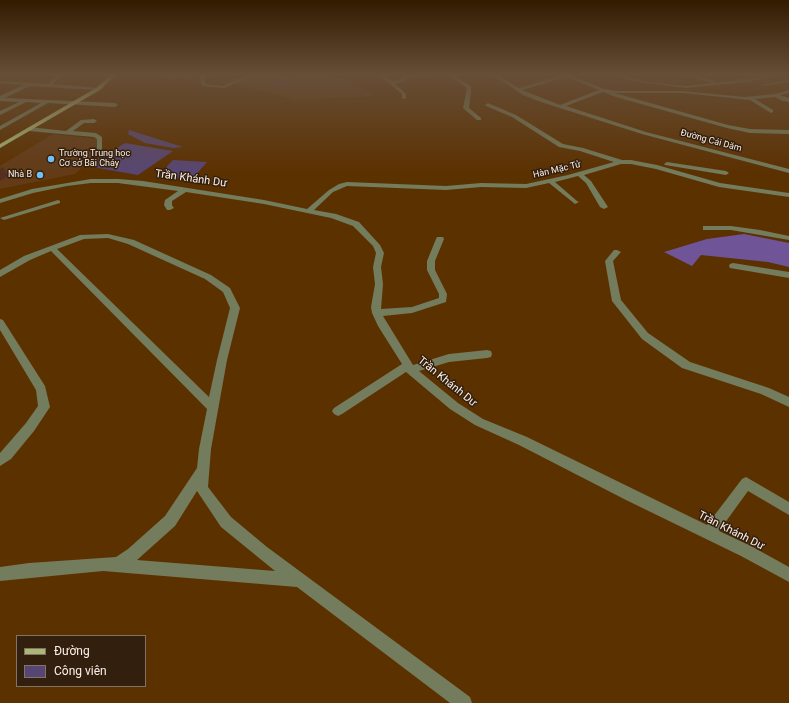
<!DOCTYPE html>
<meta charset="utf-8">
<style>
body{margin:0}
#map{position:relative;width:789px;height:703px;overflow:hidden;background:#5c3100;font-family:Roboto,sans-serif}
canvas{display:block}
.legend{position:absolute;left:16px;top:635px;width:130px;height:52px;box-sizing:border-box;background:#331f0e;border:1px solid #837365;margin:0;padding:5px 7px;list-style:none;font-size:12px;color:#fcf1e8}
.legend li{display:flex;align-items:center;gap:8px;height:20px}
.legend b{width:20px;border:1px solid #837365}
</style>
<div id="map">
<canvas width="789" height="703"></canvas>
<ul class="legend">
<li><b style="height:5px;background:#a8b976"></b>Đường</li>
<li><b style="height:11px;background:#574673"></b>Công viên</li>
</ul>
</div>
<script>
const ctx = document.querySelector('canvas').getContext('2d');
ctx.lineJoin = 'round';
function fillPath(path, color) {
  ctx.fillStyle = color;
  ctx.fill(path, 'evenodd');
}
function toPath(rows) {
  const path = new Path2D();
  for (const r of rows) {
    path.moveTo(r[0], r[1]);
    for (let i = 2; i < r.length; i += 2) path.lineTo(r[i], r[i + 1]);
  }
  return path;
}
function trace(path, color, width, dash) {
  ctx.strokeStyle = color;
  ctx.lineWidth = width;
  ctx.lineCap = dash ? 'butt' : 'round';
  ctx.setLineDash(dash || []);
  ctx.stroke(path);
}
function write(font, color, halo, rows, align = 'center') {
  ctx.font = font + ' Roboto,sans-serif';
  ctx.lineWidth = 3;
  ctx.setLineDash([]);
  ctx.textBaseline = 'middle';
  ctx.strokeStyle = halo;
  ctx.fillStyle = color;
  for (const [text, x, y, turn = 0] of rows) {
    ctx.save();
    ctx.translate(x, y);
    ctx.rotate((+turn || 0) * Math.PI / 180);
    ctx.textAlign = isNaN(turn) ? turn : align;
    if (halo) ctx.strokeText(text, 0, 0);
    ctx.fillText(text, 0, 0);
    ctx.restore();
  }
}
const built = toPath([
 [256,75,326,75,338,77,353,83,376,96,296,100,234,84],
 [53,134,98,139,98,152,75,174,0,189,0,166]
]);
const green = toPath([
 [283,77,296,80,278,88,266,85],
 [129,130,183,147,173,148,145,143,128,134],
 [125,143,173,151,138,175,87,166],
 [173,160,207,162,192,179,157,177]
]);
const forest = toPath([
 [744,234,789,243,789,267,768,262,701,255,692,266,664,252,707,239]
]);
const minor = toPath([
 [58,75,63,75,53,84,98,88,100,89,98,90,30,86,5,98,115,103,118,105,115,107,48,103,0,130,0,126,41,103,26,102,0,115,0,111,19,102,0,101,0,96,23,85,0,83,0,81,48,84,58,75],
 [162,75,184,75,192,78,190,79,177,76,171,78,162,75],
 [203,75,211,75,204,78,206,84,223,86,249,75,255,75,224,88,202,86,200,77,203,75],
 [379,75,384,75,392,81,400,80,404,76,426,76,406,78,404,82,395,84,406,94,406,98,404,99,402,98,402,94,379,75],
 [447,75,453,75,471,86,471,92,469,108,481,118,481,120,477,120,463,108,467,88,447,75],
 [493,75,498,75,519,88,563,75,570,75,604,89,617,91,683,91,745,97,775,94,789,90,789,93,780,95,789,98,789,102,783,101,775,97,755,99,773,110,773,112,771,113,750,100,683,93,615,93,728,125,750,129,789,130,789,134,750,133,727,128,616,97,603,92,566,106,646,132,789,169,789,173,642,134,541,102,523,95,493,75],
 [567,77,599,90,560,105,522,90,567,77],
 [618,75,624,75,632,79,649,82,686,86,712,83,686,75,694,75,715,81,715,83,779,75,748,82,686,88,631,81,618,75],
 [789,80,789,82,763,86,761,85,789,80],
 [488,103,516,115,563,144,583,148,622,160,631,160,657,165,720,183,789,193,789,197,719,187,656,169,631,164,621,164,584,175,591,181,608,207,604,209,600,207,586,183,578,176,555,182,577,201,579,202,575,204,549,183,526,188,481,187,446,190,347,186,333,192,314,210,336,214,359,222,380,245,384,253,381,267,383,284,381,309,412,307,439,298,439,294,427,270,427,261,436,239,437,237,443,237,444,239,435,261,435,270,447,294,446,302,412,313,383,316,413,365,449,354,487,350,491,351,492,354,491,357,487,358,449,362,419,371,458,403,483,419,527,437,707,525,742,479,746,477,789,502,789,515,748,491,719,531,751,546,789,567,789,582,741,556,626,500,519,445,475,425,450,409,406,372,342,414,338,416,334,414,332,411,334,408,402,364,378,326,372,313,371,307,375,284,373,267,376,253,373,246,353,226,331,218,264,204,186,192,172,201,172,205,174,208,170,210,167,210,164,205,165,200,178,191,118,183,91,183,67,186,33,193,0,203,0,199,32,189,91,179,118,179,143,181,264,200,307,209,329,190,339,184,347,182,446,186,481,183,526,184,568,175,614,162,580,151,559,147,512,117,486,106,485,105,488,103],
 [81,120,94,119,97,121,94,123,84,123,73,131,96,133,102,137,102,153,97,152,97,139,94,137,29,131,26,129,29,127,66,131,81,120],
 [667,162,726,171,729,173,726,175,665,165,664,164,667,162],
 [58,200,60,201,60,203,4,220,0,218,58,200],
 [703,226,731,226,760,230,789,236,789,240,731,230,703,230,703,226],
 [108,234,134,240,211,275,230,288,240,308,227,360,211,449,208,487,231,517,267,547,470,697,472,703,450,703,297,587,103,571,0,581,0,567,29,563,116,557,128,549,165,516,197,468,199,449,207,409,51,251,30,260,0,277,0,270,24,256,80,235,108,234],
 [108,238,128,244,205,279,223,292,230,308,217,360,209,397,57,249,84,239,108,238],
 [197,491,221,527,275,571,137,560,175,526,197,491],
 [614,250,617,250,621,252,613,261,621,300,648,333,690,362,769,388,789,397,789,407,761,394,682,368,642,339,612,301,605,261,614,250],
 [733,263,789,272,789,278,730,268,729,266,730,264,733,263],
 [0,319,3,320,45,386,50,407,34,431,11,459,0,466,0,453,26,423,38,406,36,390,0,330,0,319]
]);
const major = toPath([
 [111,75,116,75,100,90,0,148,0,144,96,88,111,75]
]);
const shadedWall = toPath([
 [3,167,8,176,0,181,0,169]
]);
const markers = [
 [51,159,4,"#74c0f6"],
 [40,175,4,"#74c0f6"]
];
const farStreetnames = [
 ["Đường Cái Dăm",711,141,15],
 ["Hàn Mặc Tử",557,170,-13]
];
const farPoinames = [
 ["Trường Trung học",59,154],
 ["Cơ sở Bãi Cháy",59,164],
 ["Nhà B",32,175,"right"]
];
const streetNames = [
 ["Trần Khánh Dư",191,179,8],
 ["Trần Khánh Dư",447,382,39],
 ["Trần Khánh Dư",731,531,27]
];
fillPath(built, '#633b16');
fillPath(green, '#574673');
fillPath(forest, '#6f5498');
fillPath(minor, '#737c5c');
fillPath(major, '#a8b976');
fillPath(shadedWall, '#562e20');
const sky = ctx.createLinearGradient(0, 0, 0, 174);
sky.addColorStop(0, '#331b00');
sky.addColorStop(0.43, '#664e37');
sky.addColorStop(1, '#664e3700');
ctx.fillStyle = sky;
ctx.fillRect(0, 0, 789, 174);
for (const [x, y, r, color] of markers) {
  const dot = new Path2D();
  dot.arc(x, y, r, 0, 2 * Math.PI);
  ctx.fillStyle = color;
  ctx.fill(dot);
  trace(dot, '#331f0e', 1.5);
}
write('9px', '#fcf1e8', '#331f0e', farStreetnames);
write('9px', '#fcf1e8', '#331f0e', farPoinames, 'left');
write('11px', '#fcf1e8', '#331f0e', streetNames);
</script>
